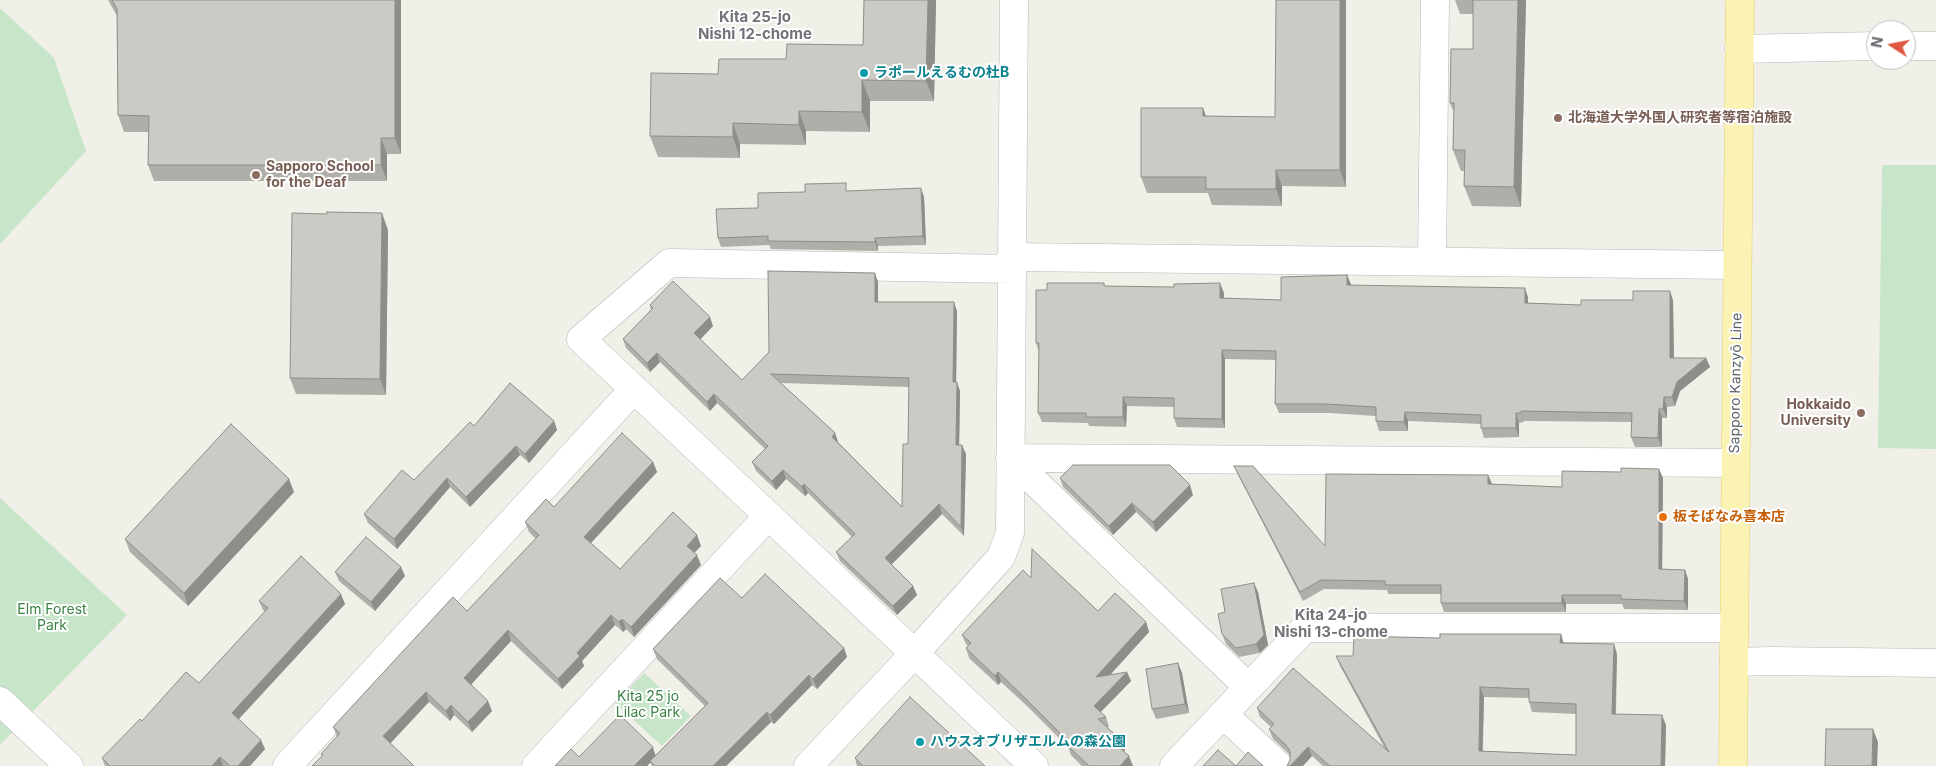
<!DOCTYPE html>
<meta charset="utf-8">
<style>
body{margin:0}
#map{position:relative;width:1936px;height:766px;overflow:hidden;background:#f0efe8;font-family:Inter,sans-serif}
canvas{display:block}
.north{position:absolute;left:1866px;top:20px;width:50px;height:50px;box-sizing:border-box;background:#fff;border:1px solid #bfc0c2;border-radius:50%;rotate:281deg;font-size:14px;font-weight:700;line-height:20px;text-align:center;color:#5f6267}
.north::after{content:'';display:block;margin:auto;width:18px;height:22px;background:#df5740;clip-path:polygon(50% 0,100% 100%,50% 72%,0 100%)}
</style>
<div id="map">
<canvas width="1936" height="766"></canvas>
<div class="north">N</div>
</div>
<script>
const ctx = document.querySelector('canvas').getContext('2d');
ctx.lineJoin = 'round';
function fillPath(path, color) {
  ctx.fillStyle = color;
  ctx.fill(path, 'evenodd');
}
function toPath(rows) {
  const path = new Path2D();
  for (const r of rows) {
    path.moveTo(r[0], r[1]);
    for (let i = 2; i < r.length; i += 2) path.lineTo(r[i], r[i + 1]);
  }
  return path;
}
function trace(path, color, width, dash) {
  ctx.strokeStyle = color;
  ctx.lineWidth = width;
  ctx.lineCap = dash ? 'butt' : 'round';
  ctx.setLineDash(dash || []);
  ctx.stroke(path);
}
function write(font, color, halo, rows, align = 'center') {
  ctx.font = font + ' Inter,"Noto Sans JP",sans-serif';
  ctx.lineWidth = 4;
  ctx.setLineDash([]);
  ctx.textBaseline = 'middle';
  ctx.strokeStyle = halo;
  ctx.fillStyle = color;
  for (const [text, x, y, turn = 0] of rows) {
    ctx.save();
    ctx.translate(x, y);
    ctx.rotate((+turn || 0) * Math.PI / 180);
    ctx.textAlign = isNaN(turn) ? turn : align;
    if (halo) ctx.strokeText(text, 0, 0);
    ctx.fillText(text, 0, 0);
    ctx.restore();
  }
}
const green = toPath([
 [0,8,54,58,86,151,0,244],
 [1882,165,1936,165,1936,449,1878,448],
 [0,498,127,615,0,745],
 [644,673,691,716,662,746,615,703]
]);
const minor = toPath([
 [1906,46,1936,46],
 [1739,49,1876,46],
 [1011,257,1737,265],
 [1432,262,1435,0],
 [1012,269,669,263,581,339,1034,766],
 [1010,458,1735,463],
 [1010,458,1247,686],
 [1734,662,1771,661,1936,663],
 [0,701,69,766],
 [1223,714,1279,766],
 [287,766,634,389],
 [536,766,768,516],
 [808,766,915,653,1001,557,1010,533,1014,0],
 [1174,766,1305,628,1734,628]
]);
const major = toPath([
 [1733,766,1740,0]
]);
const wall = toPath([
 [108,0,401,0,401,154,387,154,387,181,154,181,148,165,149,132,124,132,118,115,117,16],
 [864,0,936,0,934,101,870,101,870,132,806,131,806,145,740,144,740,158,658,157,650,136,718,74,786,59,863,45],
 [1346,0,1346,187,1282,186,1282,206,1212,205,1208,193,1147,193,1141,177,1203,108,1206,116,1275,117],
 [1455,0,1526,0,1521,207,1472,206,1464,186,1464,171,1461,171,1453,150,1454,112,1450,103,1473,49,1473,14,1460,14],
 [849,191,924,197,926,245,878,246,878,251,771,249,769,245,721,247,718,238,758,208],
 [327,214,388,230,386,395,296,394,290,378],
 [878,282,878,302,957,311,956,382,960,391,959,445,966,454,964,536,942,514,891,565,913,586,917,595,897,615,840,561,836,552,852,537,808,493,805,496,786,479,776,490,756,471,752,462,765,449,717,403,710,411,660,362,650,372,626,348,623,339,651,310,650,305,713,326,700,339,742,380],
 [781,383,909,387,908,444,902,507,838,442,835,433],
 [1104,283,1105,286,1224,293,1224,298,1281,300,1351,284,1351,285,1528,297,1528,303,1581,305,1673,300,1674,358,1706,358,1710,367,1680,391,1675,406,1667,407,1667,418,1662,418,1662,447,1635,447,1631,437,1632,422,1524,421,1524,422,1519,423,1519,437,1484,438,1481,428,1481,424,1408,421,1408,431,1379,431,1376,421,1376,416,1329,413,1279,413,1275,404,1276,360,1225,359,1225,428,1177,427,1174,418,1174,407,1127,406,1126,427,1089,426,1088,423,1042,422,1038,413,1039,352,1036,343],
 [554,421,557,430,529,463,520,455,470,507,450,487,397,549,368,523,364,514,414,480,474,426],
 [653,462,657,472,591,543,620,569,701,546,694,553,701,565,634,637,626,629,623,632,615,625,582,661,584,666,562,689,511,641,471,684,492,711,472,732,454,715,450,721,429,702,322,756,321,754,337,737,333,727,467,611,536,539,529,532,525,522,554,507],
 [1234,466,1325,546,1488,475,1492,484,1562,487,1663,478,1662,569,1685,570,1688,579,1688,610,1624,609,1622,604,1566,604,1566,612,1444,612,1441,603,1441,594,1388,594,1387,590,1324,589,1303,601,1238,475],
 [1060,478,1193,495,1156,532,1136,512,1113,535,1063,487],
 [294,492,188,606,130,552,125,539],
 [335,572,405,576,375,611,339,581],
 [1031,578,1098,611,1146,622,1149,632,1110,675,1127,672,1131,681,1100,712,1106,717,1109,727,1107,727,1122,741,1125,750,1124,751,1133,766,1082,766,1071,755,1068,747,1027,706,1001,682,998,685,969,658,966,648,968,646,966,644,962,635],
 [1258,592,1268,645,1260,653,1239,657,1226,644,1222,634,1225,612],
 [742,598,844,648,847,657,817,689,812,685,774,724,771,722,726,766,652,766,650,762,647,766,555,766,579,757,656,756,705,706,657,659,653,649],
 [259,601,345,604,239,719,265,749,250,766,105,766,102,758,142,721,199,683,265,612,263,610],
 [1564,643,1617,654,1616,714,1666,725,1665,766,1323,766,1312,756,1290,760,1290,755,1273,739,1269,729,1271,727,1260,717,1257,708,1385,749,1340,666,1336,656,1353,656],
 [1484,697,1529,698,1529,702,1532,712,1576,714,1576,755,1483,751],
 [1178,663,1182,673,1189,713,1156,719,1152,709],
 [855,758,985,766,857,766]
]);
const shadedWall = toPath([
 [395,0,401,0,401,154,395,138],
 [928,0,936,0,934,101,926,81],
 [1340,0,1346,0,1346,187,1340,170],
 [1518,0,1526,0,1521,207,1514,187],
 [862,80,870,101,870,132,862,112],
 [1203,108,1209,125,1203,116],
 [799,111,806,131,806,145,799,125],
 [733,123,740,144,740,158,733,137],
 [381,138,387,154,387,181,381,165],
 [1276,170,1282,186,1282,206,1276,189],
 [921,188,924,197,926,245,923,236],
 [382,213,388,230,386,395,380,379],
 [875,238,878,246,878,251,875,242],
 [875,273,878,282,878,311,875,302],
 [1347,275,1351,284,1351,295,1347,285],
 [1220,283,1224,293,1224,307,1220,298],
 [1525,288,1528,297,1528,312,1525,303],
 [1670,291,1673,300,1674,367,1670,358],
 [954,302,957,311,956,391,953,382],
 [710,317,713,326,697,343,694,333],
 [1222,350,1225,359,1225,428,1222,419],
 [657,353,660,362,650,372,647,363],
 [1706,358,1710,367,1680,391,1675,406,1672,397,1677,382],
 [957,382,960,391,959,454,956,445],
 [714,394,717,403,710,411,707,402],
 [1123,397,1127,406,1126,427,1123,417],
 [1664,397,1667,407,1667,418,1663,409],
 [1659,409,1662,418,1662,447,1658,438],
 [1405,412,1408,421,1408,431,1404,422],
 [1516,413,1519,423,1519,437,1516,428],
 [554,421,557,430,529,463,525,454],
 [835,433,838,442,832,437],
 [962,445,966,454,964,536,961,527],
 [516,446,520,455,470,507,466,497],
 [653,462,657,472,587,547,584,537],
 [1659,469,1663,478,1662,579,1659,569],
 [783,470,786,479,776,490,772,481],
 [1488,475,1492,484,1488,484],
 [447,478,450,487,397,549,394,539],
 [289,479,294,492,188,606,184,593],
 [804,484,808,493,805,496,802,487],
 [1190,485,1193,495,1156,532,1153,522],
 [1132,503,1136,512,1113,535,1109,526],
 [939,504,942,514,888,568,885,558],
 [697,535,701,546,691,556,687,546],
 [697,555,701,565,634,637,631,627],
 [401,567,405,576,375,611,371,602],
 [1685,570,1688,579,1688,610,1684,601],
 [1254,583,1258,592,1268,645,1260,653,1256,644],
 [913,586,917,595,897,615,893,606],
 [341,594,345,604,235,723,232,713],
 [1562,595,1566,604,1566,612,1562,603],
 [611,615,615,625,582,661,584,666,562,689,558,679,577,653],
 [622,619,626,629,623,632,619,622],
 [1146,622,1149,632,1099,687,1096,677],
 [508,630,511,641,468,688,464,678],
 [1561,634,1564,644,1560,643],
 [1614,644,1617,654,1615,724,1612,714],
 [844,648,847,657,817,689,813,679],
 [1178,663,1182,673,1189,713,1185,704],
 [998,672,1001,682,998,685,995,676],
 [1127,672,1131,681,1097,716,1094,706],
 [809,675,812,685,774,724,770,715],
 [1480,687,1484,697,1482,761,1479,751],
 [426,692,429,702,387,747,383,736],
 [488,701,492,711,472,732,468,722],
 [451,705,454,715,450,721,446,711],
 [767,712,771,722,726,766,713,766],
 [1662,715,1666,725,1665,766,1661,766],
 [1873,729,1878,742,1877,766,1872,766],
 [261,740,265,749,250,766,238,766],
 [1122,741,1125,750,1121,755,1117,745],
 [653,747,656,757,647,766,634,766],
 [1308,747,1312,756,1303,766,1290,766],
 [1129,756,1133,766,1120,766],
 [220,757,223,766,212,766]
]);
const building = toPath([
 [112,0,395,0,395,138,381,138,381,165,148,165,149,116,118,115,117,9,112,0],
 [864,0,928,0,926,81,862,80,862,112,799,111,799,125,733,123,733,137,650,136,651,73,718,74,719,59,786,59,787,44,863,45,864,0],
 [1276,0,1340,0,1340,170,1276,170,1276,189,1206,189,1206,177,1141,177,1141,108,1203,108,1203,116,1275,117,1276,0],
 [1473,0,1518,0,1514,187,1464,186,1465,150,1453,150,1454,103,1450,103,1451,49,1473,49,1473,0],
 [846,183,846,191,921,188,923,236,875,238,875,242,768,241,768,236,718,238,716,209,758,208,758,193,805,192,805,184,846,183],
 [327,212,382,213,380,379,290,378,292,213,327,214,327,212],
 [768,271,875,273,875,302,954,302,953,382,957,382,956,445,962,445,961,527,939,504,885,558,913,586,893,606,836,552,855,534,804,484,802,487,783,470,772,481,752,462,768,446,714,394,707,402,657,353,647,363,623,339,653,308,650,305,673,281,710,317,694,333,742,380,769,352,768,271],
 [771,374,909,378,908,444,903,444,902,507,832,437,835,433,771,374],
 [1347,275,1347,285,1525,288,1525,303,1581,305,1581,300,1633,300,1633,291,1670,291,1670,358,1706,358,1677,382,1672,397,1664,397,1663,409,1659,409,1658,438,1631,437,1632,413,1521,411,1521,413,1516,413,1516,428,1481,428,1481,415,1405,412,1404,422,1376,421,1376,407,1326,404,1275,404,1276,351,1222,350,1222,419,1174,418,1174,398,1123,397,1123,417,1086,417,1086,413,1038,413,1039,343,1036,343,1036,290,1047,290,1047,283,1104,283,1104,286,1174,287,1174,284,1220,283,1220,298,1281,300,1281,277,1347,275],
 [510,383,554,421,525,454,516,446,466,497,447,478,394,539,364,514,402,470,414,480,470,422,474,426,510,383],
 [231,424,289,479,184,593,125,539,231,424],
 [622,433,653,462,584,537,620,569,673,512,697,535,687,546,697,555,631,627,622,619,619,622,611,615,577,653,580,656,558,679,508,630,464,678,488,701,468,722,451,705,446,711,426,692,383,736,414,766,312,766,323,755,321,754,340,733,333,727,453,597,467,611,539,535,525,522,546,499,554,507,622,433],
 [1073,465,1170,465,1190,485,1153,522,1132,503,1109,526,1060,478,1073,465],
 [1234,466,1253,466,1325,546,1326,474,1488,475,1488,484,1562,487,1562,471,1621,472,1621,468,1659,469,1659,569,1685,570,1684,601,1621,599,1621,595,1562,595,1562,603,1441,603,1441,585,1385,585,1385,581,1321,580,1300,592,1234,466],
 [366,537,401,567,371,602,335,572,366,537],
 [1032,549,1098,611,1115,593,1146,622,1096,677,1127,672,1094,706,1106,717,1098,719,1122,741,1117,745,1129,756,1120,766,1089,766,1068,746,1070,743,1024,697,998,672,995,676,966,648,971,643,962,635,1023,570,1031,578,1032,549],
 [301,556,341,594,232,713,261,740,238,766,230,766,220,757,212,766,110,766,102,758,140,719,142,721,186,672,199,683,268,608,259,601,301,556],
 [765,574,844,648,813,679,809,675,770,715,767,712,713,766,655,766,650,761,708,703,653,649,720,578,742,598,765,574],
 [1254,583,1264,635,1256,644,1236,648,1222,634,1218,614,1225,612,1221,589,1254,583],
 [1440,634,1561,634,1560,643,1614,644,1612,714,1662,715,1661,766,1330,766,1308,747,1290,766,1287,766,1290,760,1290,751,1286,745,1269,729,1274,724,1257,708,1293,668,1389,752,1336,656,1353,656,1354,636,1440,638,1440,634],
 [1480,687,1529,689,1529,702,1576,704,1576,755,1479,751,1480,687],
 [1178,663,1185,704,1152,709,1146,669,1178,663],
 [910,697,985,766,863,766,855,758,910,697],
 [620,715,653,747,634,766,555,766,571,749,579,757,620,715],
 [1826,729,1873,729,1872,766,1825,766,1826,729],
 [1218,750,1236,766,1248,752,1263,766,1203,766,1218,750]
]);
const markers = [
 [864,73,5,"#0f9aa8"],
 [1558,118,5,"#8d6e63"],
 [256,175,5,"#8d6e63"],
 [1861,413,5,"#8d6e63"],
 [1663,517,5,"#e8710a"],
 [920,742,5,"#0f9aa8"]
];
const cultureNames = [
 ["ラポールえるむの杜B",874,73],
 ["ハウスオブリザエルムの森公園",930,742]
];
const educationNames = [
 ["北海道大学外国人研究者等宿泊施設",1568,118],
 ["Sapporo School",266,167],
 ["for the Deaf",266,183],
 ["Hokkaido",1851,405,"right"],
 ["University",1851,421,"right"]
];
const streetNames = [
 ["Sapporo Kanzyō Line",1736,383,-89]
];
const foodNames = [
 ["板そばなみ喜本店",1673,517]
];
const parkNames = [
 ["Elm Forest",52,610],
 ["Park",52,626],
 ["Kita 25 jo",648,697],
 ["Lilac Park",648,713]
];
const neighbourhoodNames = [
 ["Kita 25-jo",755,17],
 ["Nishi 12-chome",755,34],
 ["Kita 24-jo",1331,615],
 ["Nishi 13-chome",1331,632]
];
fillPath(green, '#c7e6c9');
trace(minor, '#b5b7bb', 29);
trace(major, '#e9ce69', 29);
trace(minor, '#fff', 28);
trace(major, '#faf3b4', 28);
fillPath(wall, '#afaea9');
fillPath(shadedWall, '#8f8d89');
fillPath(building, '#cccac4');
trace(building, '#8f8d89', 1);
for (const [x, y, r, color] of markers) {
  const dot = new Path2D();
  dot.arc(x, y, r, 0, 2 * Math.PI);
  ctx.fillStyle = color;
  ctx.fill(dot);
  trace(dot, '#fff', 2);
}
write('bold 14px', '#0d838f', '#fff', cultureNames, 'left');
write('bold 14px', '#785e54', '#fff', educationNames, 'left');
write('14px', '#5f6267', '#fff', streetNames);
write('bold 14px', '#c56008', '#fff', foodNames, 'left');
write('14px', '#3b8243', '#fff', parkNames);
write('bold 15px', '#707479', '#fff', neighbourhoodNames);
</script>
